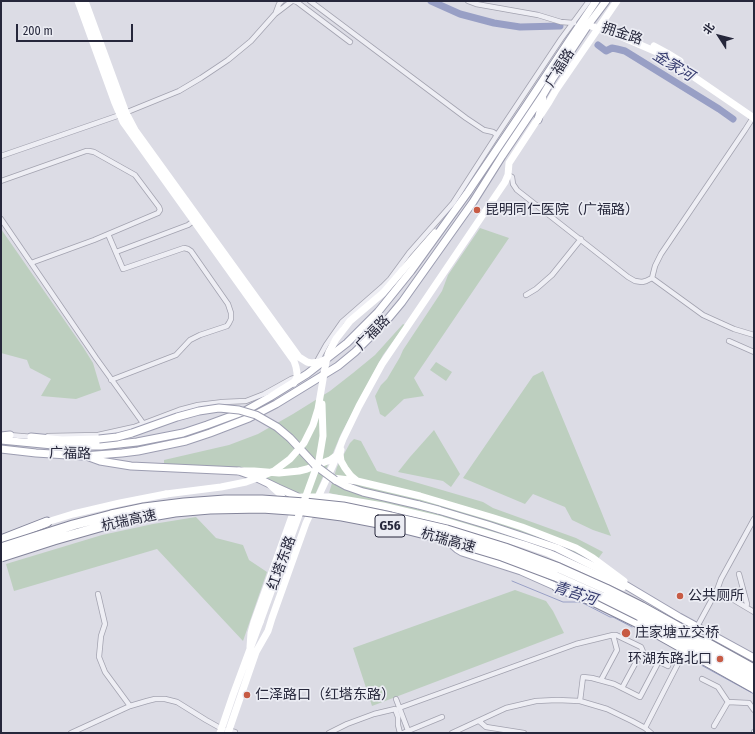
<!DOCTYPE html>
<meta charset="utf-8">
<style>
body{margin:0}
#map{position:relative;width:755px;height:734px;overflow:hidden;background:#dcdce5;font-family:"Fira Sans Condensed","Noto Sans SC",sans-serif}
canvas{display:block}
.frame{position:absolute;inset:0;border:2px solid #26273b;pointer-events:none}
.north{position:absolute;left:699px;top:16px;width:40px;height:40px;-webkit-text-stroke:3px #ebecf3;paint-order:stroke;rotate:306deg;font-size:11px;font-weight:700;line-height:16px;text-align:center;color:#26273b}
.north::after{content:'';display:block;margin:auto;width:14px;height:18px;background:#26273b;clip-path:polygon(50% 0,100% 100%,50% 72%,0 100%)}
.scale{position:absolute;left:16px;top:24px;width:117px;height:18px;box-sizing:border-box;border:2px solid #26273b;border-top:0;padding-left:5px;font-size:12px;line-height:14px;white-space:nowrap;color:#26273b;-webkit-text-stroke:3px #ebecf3;paint-order:stroke}
</style>
<div id="map">
<canvas width="755" height="734"></canvas>
<div class="frame"></div>
<div class="north">北</div>
<div class="scale">200 m</div>
</div>
<script>
const ctx = document.querySelector('canvas').getContext('2d');
ctx.lineJoin = 'round';
function fillPath(path, color) {
  ctx.fillStyle = color;
  ctx.fill(path, 'evenodd');
}
function toPath(rows) {
  const path = new Path2D();
  for (const r of rows) {
    path.moveTo(r[0], r[1]);
    for (let i = 2; i < r.length; i += 2) path.lineTo(r[i], r[i + 1]);
  }
  return path;
}
function trace(path, color, width, dash) {
  ctx.strokeStyle = color;
  ctx.lineWidth = width;
  ctx.lineCap = dash ? 'butt' : 'round';
  ctx.setLineDash(dash || []);
  ctx.stroke(path);
}
function write(font, color, halo, rows, align = 'center') {
  ctx.font = font + ' "Fira Sans Condensed","Noto Sans SC",sans-serif';
  ctx.lineWidth = 3.5;
  ctx.setLineDash([]);
  ctx.textBaseline = 'middle';
  ctx.strokeStyle = halo;
  ctx.fillStyle = color;
  for (const [text, x, y, turn = 0] of rows) {
    ctx.save();
    ctx.translate(x, y);
    ctx.rotate((+turn || 0) * Math.PI / 180);
    ctx.textAlign = isNaN(turn) ? turn : align;
    if (halo) ctx.strokeText(text, 0, 0);
    ctx.fillText(text, 0, 0);
    ctx.restore();
  }
}
const green = toPath([
 [480,228,509,238,414,378,424,396,404,399,385,417,380,414,375,396,381,385,387,379,400,357,403,350,442,291,448,275],
 [1,229,83,347,93,363,101,390,76,399,41,396,51,379,30,368,27,360,1,353],
 [403,324,405,325,383,355,341,434,315,495,298,494,271,482,249,468,164,464,164,460,229,445,258,434,293,414,330,391,353,373,375,355],
 [436,362,452,372,446,381,430,370],
 [543,371,601,511,611,536,593,530,572,520,565,507,533,494,525,504,463,478,533,376],
 [434,430,460,474,451,487,443,481,398,472,410,457],
 [354,439,361,441,377,471,483,502,493,508,576,538,603,552,595,563,551,546,549,550,357,499,329,493,337,467,350,443],
 [196,517,216,538,243,545,249,560,267,572,243,641,157,549,14,591,6,564,102,535,153,524],
 [515,590,546,601,553,611,564,633,372,706,353,648]
]);
const stream = toPath([
 [512,581,563,602,581,602,610,617,613,617,632,627],
 [690,659,754,694]
]);
const river = toPath([
 [431,1,460,14,494,23,520,27,560,26],
 [598,45,606,51,612,48,617,49,625,51,719,109,733,119]
]);
const street = toPath([
 [294,1,297,2,350,42],
 [310,1,466,118,484,130,493,132,497,135],
 [468,1,476,4,538,15,561,22,574,23],
 [276,12,279,4,282,1],
 [1,156,120,115,179,91,201,78,228,60,251,41,275,14,292,1],
 [508,175,512,177,513,184,517,190,628,277,635,281,642,282,646,281,652,278,655,266,661,254,745,130,754,116],
 [1,181,86,151,89,151,94,152,135,175,159,207,160,210,158,213,94,240,31,263],
 [1,219,96,358,143,423],
 [108,234,123,269,184,248,188,249,191,251,228,304,231,313,231,319,229,323,227,326,200,335,190,340,176,355,111,380],
 [116,252,188,225,195,220],
 [652,278,703,315,734,329,754,335],
 [526,295,536,289,552,275,581,239],
 [729,341,754,352],
 [316,363,326,345,342,322,382,287,390,279,409,253,453,203,497,135,561,39,589,1],
 [9,435,33,437],
 [48,436,98,435,134,427,179,410,198,405,223,402,246,401,264,394,291,379,298,377],
 [739,574,747,604,746,607],
 [717,590,754,612],
 [98,594,105,624,101,636,99,657,105,672,130,706],
 [692,636,717,590,721,579,754,519],
 [702,679,718,687,728,702,749,703,754,710],
 [601,680,617,650,613,635],
 [622,688,642,651],
 [396,699,409,733],
 [580,701,583,677,592,678,614,684,640,697,659,661],
 [399,708,576,644,613,635,616,635,641,647,644,654,668,666],
 [479,721,486,727,524,733],
 [714,726,728,702],
 [645,728,685,650],
 [71,733,130,706,147,701,155,699,165,699,177,702,206,720,222,729,235,732],
 [329,733,347,724,374,714,395,709,398,717,398,725,400,733],
 [403,733,442,717],
 [452,733,506,708,536,701,557,700,580,701,607,709,632,721,645,728,651,733],
 [754,733,754,732]
]);
const secondary = toPath([
 [78,1,115,103,123,122,294,361,296,367,297,373,297,377,294,383],
 [85,1,126,113,135,130,299,357,307,362,311,363,320,362,324,360],
 [588,25,622,37,659,53,754,118],
 [654,46,667,53,680,61],
 [402,271,435,233],
 [341,450,340,454,341,461,345,468,351,476,357,481],
 [239,471,254,471,279,473,299,471,307,469,330,460,337,455],
 [333,478,357,481,420,496,494,518,522,527,576,548,583,552,593,558,624,581],
 [270,485,280,494,286,504],
 [300,497,329,497,348,500,383,506,442,520,525,545,548,553,623,587],
 [47,522,73,514,120,503,166,494],
 [250,647,251,633,254,622,296,505],
 [220,733,233,695,260,622],
 [228,733,256,652,268,631,272,618,306,523,333,465,343,439,359,406,382,364,505,182,508,175,509,163,549,102,556,90,617,1]
]);
const primary = toPath([
 [538,120,543,99],
 [1,436,10,435],
 [31,437,62,440,99,439],
 [1,440,63,446,101,446,137,442,183,433,207,425,245,411,270,397,307,374,347,343,378,312,411,271,468,192,526,106,569,41,596,1],
 [1,449,36,453,83,456,122,453,138,451,186,441,210,433,249,418,276,404,338,366,355,352,387,320,402,302,473,202,502,156,543,95,553,78,588,25,606,1],
 [89,457,100,461,131,466,239,471,253,476,278,488,309,502],
 [335,480,346,486,363,492,419,505],
 [438,510,488,525,557,548,595,567,679,617,754,658],
 [448,541,457,549,462,552,521,571,557,587]
]);
const highway = toPath([
 [1,540,47,522],
 [557,587,593,601,640,624]
]);
const secondaryBridge = toPath([
 [166,494,221,487,246,482,257,478,274,471,290,459,304,443,313,425,318,409,326,362,329,352,336,339,350,321,383,293,402,271],
 [260,622,319,460,323,436,322,404]
]);
const primaryBridge = toPath([
 [99,439,117,437,132,433,177,417,199,411,219,408,239,410,256,415,277,427,290,438,316,466,335,480],
 [419,505,438,510]
]);
const highwayBridge = toPath([
 [1,548,73,525,111,515,144,508,184,503,225,500,262,500,305,503,343,507,391,517,447,530,505,548,559,568,606,589,642,607,754,669],
 [1,557,54,540,103,526,140,518,175,512,210,509,262,508,304,511,342,516,389,525,445,539,502,556,555,576,602,597,638,615,754,679],
 [640,624,754,688]
]);
const markers = [
 [477,210,4,"#c75b44"],
 [680,596,4,"#c75b44"],
 [626,633,5,"#c75b44"],
 [720,659,4,"#c75b44"],
 [247,695,4,"#c75b44"]
];
const shields = [
 [390,526,30]
];
const shieldNames = [
 ["G56",390,526]
];
const streetNames = [
 ["拥金路",622,34,18],
 ["广福路",560,68,-58],
 ["广福路",373,333,-46],
 ["广福路",70,454,1],
 ["杭瑞高速",129,521,-12],
 ["杭瑞高速",448,541,16],
 ["红塔东路",282,563,-70]
];
const poiNames = [
 ["昆明同仁医院（广福路）",485,210],
 ["公共厕所",688,596],
 ["庄家塘立交桥",635,633],
 ["环湖东路北口",712,659,"right"],
 ["仁泽路口（红塔东路）",255,695]
];
const waterNames = [
 ["金家河",673,66,32],
 ["青苔河",575,594,18]
];
fillPath(green, '#bdcfbf');
trace(stream, '#989fc5', 1);
trace(river, '#989fc5', 7);
trace(street, '#a2a2af', 6);
trace(primary, '#9c9db1', 9);
trace(highway, '#84859b', 11);
trace(street, '#eeeef4', 4.5);
trace(secondary, '#fff', 7);
trace(primary, '#fff', 7);
trace(highway, '#fff', 9);
trace(primaryBridge, '#9c9db1', 9, []);
trace(highwayBridge, '#84859b', 11, []);
trace(secondaryBridge, '#fff', 7);
trace(primaryBridge, '#fff', 7);
trace(highwayBridge, '#fff', 9);
for (const [x, y, r, color] of markers) {
  const dot = new Path2D();
  dot.arc(x, y, r, 0, 2 * Math.PI);
  ctx.fillStyle = color;
  ctx.fill(dot);
  trace(dot, '#ebecf3', 1.5);
}
for (const [x, y, w] of shields) {
  const box = new Path2D();
  box.roundRect(x - w / 2, y - 11, w, 22, 3);
  ctx.fillStyle = '#ebecf3';
  ctx.fill(box);
  trace(box, '#26273b', 1);
}
write('bold 13px', '#26273b', null, shieldNames);
write('14px', '#26273b', '#ebecf3', streetNames);
write('14px', '#26273b', '#ebecf3', poiNames, 'left');
write('italic 15px', '#33396d', '#ebecf3', waterNames);
</script>
